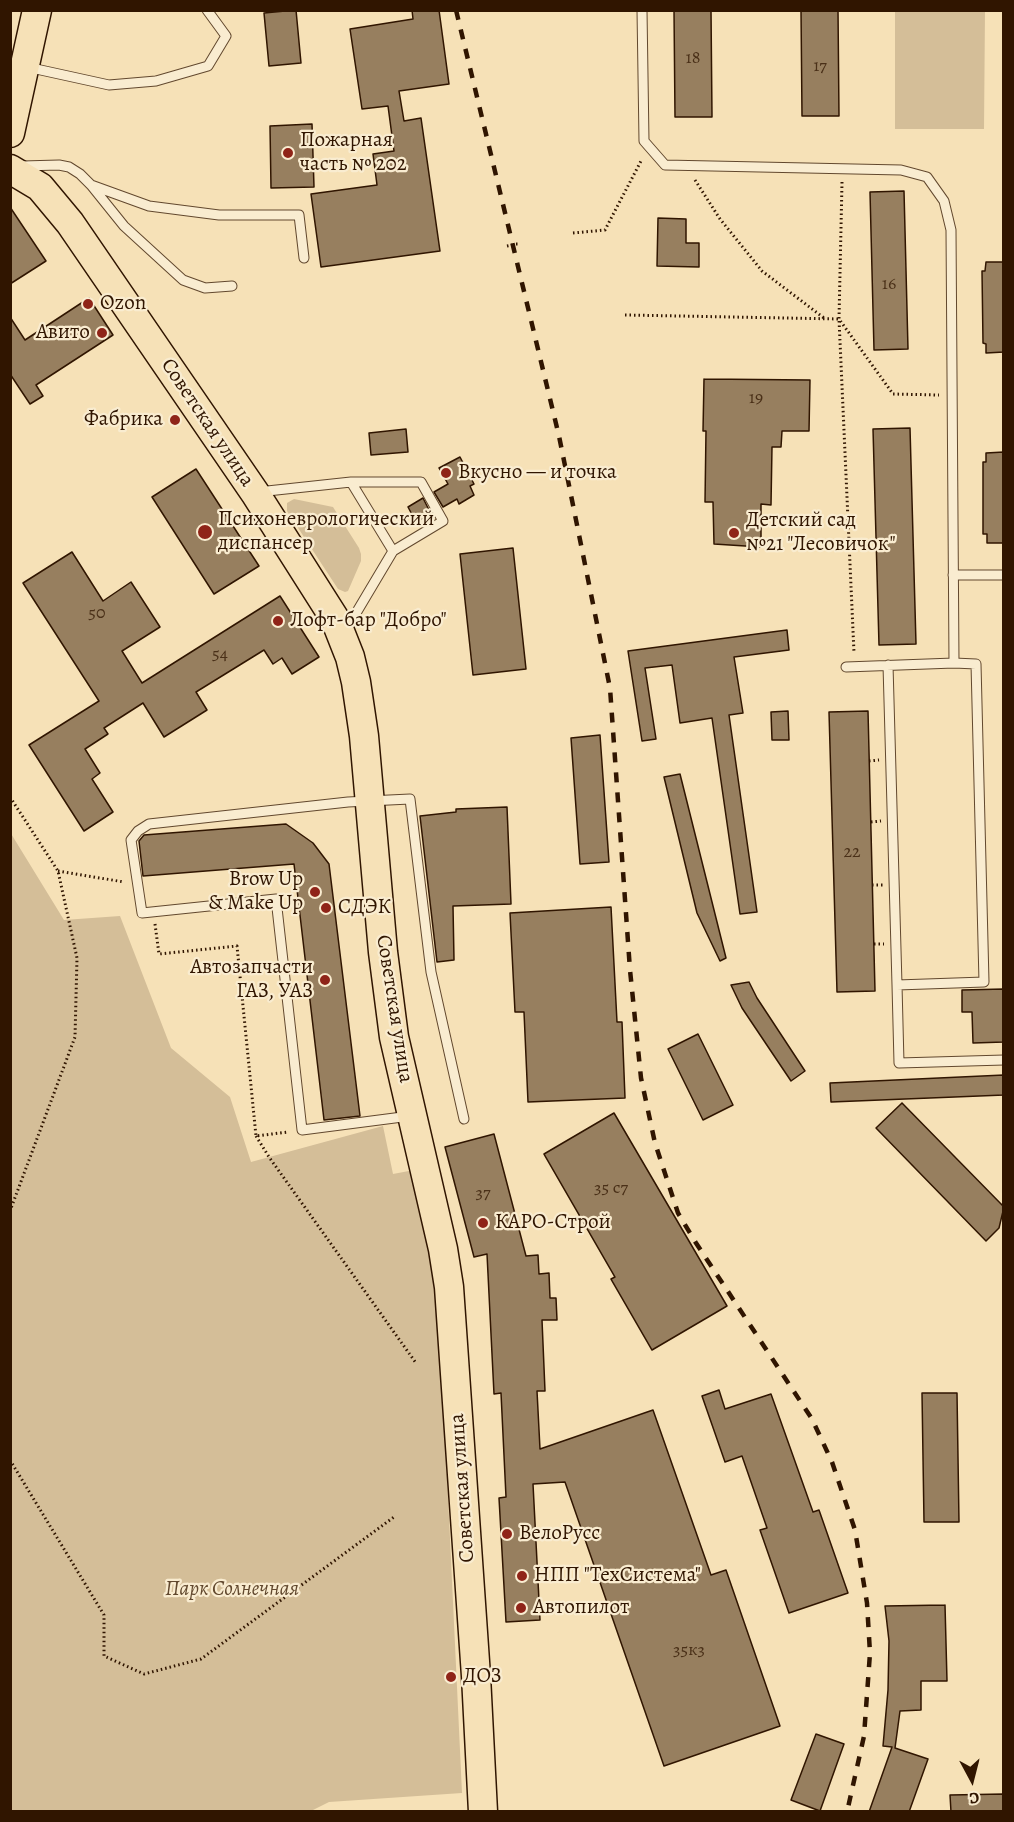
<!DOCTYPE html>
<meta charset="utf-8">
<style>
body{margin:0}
#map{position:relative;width:1014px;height:1822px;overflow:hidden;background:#f6e1b7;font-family:Alegreya,serif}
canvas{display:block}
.frame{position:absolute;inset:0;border:12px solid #301500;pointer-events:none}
.north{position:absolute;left:942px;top:1750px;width:60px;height:60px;-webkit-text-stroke:4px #f9ecd0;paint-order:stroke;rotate:173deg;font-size:16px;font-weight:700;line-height:24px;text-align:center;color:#301500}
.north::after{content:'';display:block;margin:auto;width:21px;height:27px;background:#301500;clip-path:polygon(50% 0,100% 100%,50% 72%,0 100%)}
</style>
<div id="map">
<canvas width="1014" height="1822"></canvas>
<div class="frame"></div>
<div class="north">С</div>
</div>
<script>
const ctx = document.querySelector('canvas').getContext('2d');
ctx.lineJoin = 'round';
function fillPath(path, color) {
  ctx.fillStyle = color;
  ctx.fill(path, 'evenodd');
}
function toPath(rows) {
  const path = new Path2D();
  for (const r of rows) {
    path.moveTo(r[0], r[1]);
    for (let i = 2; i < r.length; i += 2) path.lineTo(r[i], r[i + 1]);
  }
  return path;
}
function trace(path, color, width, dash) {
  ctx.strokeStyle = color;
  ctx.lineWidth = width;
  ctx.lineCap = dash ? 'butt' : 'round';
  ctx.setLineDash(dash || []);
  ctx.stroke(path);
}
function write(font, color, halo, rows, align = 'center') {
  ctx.font = font + ' Alegreya,serif';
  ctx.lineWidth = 4.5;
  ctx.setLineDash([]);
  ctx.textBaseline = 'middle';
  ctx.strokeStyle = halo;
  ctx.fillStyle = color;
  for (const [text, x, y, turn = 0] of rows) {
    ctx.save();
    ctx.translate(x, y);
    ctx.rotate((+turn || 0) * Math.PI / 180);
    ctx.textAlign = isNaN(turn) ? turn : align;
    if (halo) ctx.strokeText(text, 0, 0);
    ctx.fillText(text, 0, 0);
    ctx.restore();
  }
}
const green = toPath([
 [895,11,985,11,984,129,895,129],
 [294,499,333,507,359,548,361,554,361,561,348,591,345,592,338,589,287,511,287,503],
 [10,832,64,920,120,916,171,1048,230,1097,251,1162,383,1126,393,1174,414,1170,439,1305,462,1793,329,1802,309,1812,11,1811]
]);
const building = toPath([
 [296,10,301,63,269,66,264,13,296,10],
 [412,10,439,10,449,84,399,91,404,121,421,118,440,251,321,267,311,194,377,185,373,154,394,151,388,106,362,109,350,29,413,19,412,10],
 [674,10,711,10,712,117,675,117,674,10],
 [801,10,838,10,839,116,802,116,801,10],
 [312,124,314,187,271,188,270,126,312,124],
 [904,191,908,349,874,350,870,192,904,191],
 [10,207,46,261,10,284,10,207],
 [658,218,686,219,686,243,699,243,699,267,657,266,658,218],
 [986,262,1004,262,1004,352,986,353,986,344,983,343,982,271,985,271,986,262],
 [89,298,113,335,36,385,43,396,30,404,10,374,10,317,25,340,89,298],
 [704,379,810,380,809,431,782,431,781,447,772,447,771,505,761,504,761,547,714,544,713,502,705,502,706,431,703,431,704,379],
 [910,428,916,644,879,645,873,429,910,428],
 [406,429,408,452,371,455,369,433,406,429],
 [1004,452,1004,543,987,543,987,534,983,534,983,462,986,462,986,453,1004,452],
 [460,457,474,484,470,486,474,495,459,504,457,499,443,507,434,492,448,484,439,468,460,457],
 [196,469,259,566,214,594,152,497,196,469],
 [423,498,431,514,416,522,408,507,423,498],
 [513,548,526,669,473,675,460,554,513,548],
 [72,552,103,601,131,582,160,627,122,651,142,683,280,596,319,657,292,674,282,658,273,664,264,650,196,692,207,710,164,737,143,703,104,728,108,734,85,749,100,773,92,779,113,812,84,831,29,745,99,701,23,583,72,552],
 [787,630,789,650,734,657,743,713,729,715,757,912,740,914,712,718,680,723,672,665,645,668,656,739,642,741,628,651,787,630],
 [788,711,789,740,772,740,771,712,788,711],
 [868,711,875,991,837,992,829,712,868,711],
 [600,735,609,862,580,864,571,738,600,735],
 [680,774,726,958,720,961,697,913,664,777,680,774],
 [507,807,511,904,453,906,454,960,437,962,420,816,456,812,456,809,507,807],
 [286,824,313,843,329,864,360,1116,324,1120,294,864,143,876,139,841,144,835,286,824],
 [611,907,617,1022,622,1022,625,1098,528,1102,524,1012,515,1012,510,913,611,907],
 [749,982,757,998,805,1071,791,1081,742,1008,731,985,749,982],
 [1004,989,1004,1042,973,1043,972,1012,962,1012,962,990,1004,989],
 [698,1034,733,1105,703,1120,668,1049,698,1034],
 [1004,1075,1004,1095,831,1102,830,1083,1004,1075],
 [902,1103,1004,1207,999,1228,986,1241,876,1128,902,1103],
 [614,1113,727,1306,652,1350,611,1279,615,1277,544,1154,614,1113],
 [494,1134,526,1256,538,1255,539,1274,549,1273,550,1298,556,1298,557,1320,542,1320,545,1391,537,1391,540,1449,653,1410,711,1575,726,1570,780,1726,664,1766,565,1482,533,1484,540,1620,506,1622,499,1498,506,1497,501,1393,494,1394,487,1254,474,1257,445,1147,494,1134],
 [719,1390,725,1409,771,1394,813,1512,819,1510,848,1593,789,1613,760,1530,767,1528,742,1456,725,1462,702,1396,719,1390],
 [922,1393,957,1393,959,1522,924,1522,922,1393],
 [945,1605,947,1681,921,1681,921,1710,900,1711,895,1748,928,1759,909,1812,869,1812,892,1747,883,1746,888,1690,889,1641,885,1606,945,1605],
 [816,1734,844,1744,820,1811,791,1800,816,1734],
 [1004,1794,1004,1812,951,1812,950,1795,1004,1794]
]);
const path = toPath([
 [695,180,720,219,762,271,824,318],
 [842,182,839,319,893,394,939,395],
 [573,233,605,230,642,159],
 [516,244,520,244],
 [507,246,512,245],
 [625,315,839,319,854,653],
 [869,761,879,760],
 [10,797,58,871,77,958,75,1037,10,1211],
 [871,822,881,821],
 [58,871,124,882],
 [872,885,883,885],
 [155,924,159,954,237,946,256,1136,288,1132],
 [874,944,884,944],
 [256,1136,269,1157,416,1363],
 [10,1460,104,1615,104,1656,144,1674,201,1659,394,1517]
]);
const lane = toPath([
 [642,10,644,141,665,165,901,170,927,177,944,201,951,230,954,663,976,664,984,982,897,985,899,1063,1004,1060],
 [27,67,109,85,156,81,208,66,226,36,207,10],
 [22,166,59,165,69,167,80,174,91,185,124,226,183,280,205,288,232,286],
 [91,185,149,206,219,215,299,215,304,258],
 [351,482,421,482,443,521,393,551],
 [258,492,351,482,393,551,346,630],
 [953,575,1004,575],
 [888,665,897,985],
 [846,667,954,663],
 [410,1116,302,1130,276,899,142,913,131,840,138,831,149,824,348,802,410,799,431,972,464,1119]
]);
const primary = toPath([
 [10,133,37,10],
 [10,169,40,187,70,223,255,493,335,619,350,657,356,682,364,736,383,952,394,1037,443,1249,449,1287,476,1676,483,1812]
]);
const rail = toPath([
 [456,10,559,436,610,688,630,970,641,1078,655,1143,678,1213,696,1243,812,1419,832,1462,855,1530,867,1603,870,1653,864,1736,847,1812]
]);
const markers = [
 [288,153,6,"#8f2418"],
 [88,304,6,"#8f2418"],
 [102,333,6,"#8f2418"],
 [175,420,6,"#8f2418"],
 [446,473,6,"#8f2418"],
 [205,532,8,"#8f2418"],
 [734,533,6,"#8f2418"],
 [278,621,6,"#8f2418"],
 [315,892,6,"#8f2418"],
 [326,908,6,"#8f2418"],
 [325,980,6,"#8f2418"],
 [483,1223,6,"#8f2418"],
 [507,1534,6,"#8f2418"],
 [522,1576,6,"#8f2418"],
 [521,1608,6,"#8f2418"],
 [451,1677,6,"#8f2418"]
];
const numberNames = [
 ["18",693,59],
 ["17",820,67],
 ["16",889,285],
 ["19",756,399],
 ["50",97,614],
 ["54",220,655],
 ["22",852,853],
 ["35 с7",611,1189],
 ["37",483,1194],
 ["35к3",689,1651]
];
const poiNames = [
 ["Пожарная",300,141],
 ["часть № 202",300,165],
 ["Ozon",100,304],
 ["Авито",90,333,"right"],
 ["Фабрика",163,420,"right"],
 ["Вкусно — и точка",458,473],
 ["Психоневрологический",218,520],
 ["диспансер",218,544],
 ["Детский сад",746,521],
 ["№21 \"Лесовичок\"",746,545],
 ["Лофт-бар \"Добро\"",290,621],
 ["Brow Up",303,880,"right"],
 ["& Make Up",303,904,"right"],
 ["СДЭК",338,908],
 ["Автозапчасти",313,968,"right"],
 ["ГАЗ, УАЗ",313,992,"right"],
 ["КАРО-Строй",495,1223],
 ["ВелоРусс",519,1534],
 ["НПП \"ТехСистема\"",534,1576],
 ["Автопилот",533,1608],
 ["ДОЗ",463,1677]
];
const streetNames = [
 ["Советская улица",207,423,56],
 ["Советская улица",394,1009,81],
 ["Советская улица",463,1488,-94]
];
const parkNames = [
 ["Парк Солнечная",232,1590]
];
fillPath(green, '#d4be98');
fillPath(building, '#977f5f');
trace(building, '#301500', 1.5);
trace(lane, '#62482e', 11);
trace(primary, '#301500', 31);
trace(path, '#301500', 3, [1.5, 3]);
trace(lane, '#f9ecd0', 9);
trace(primary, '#f6e1b7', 28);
trace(rail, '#301500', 4.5, [10, 10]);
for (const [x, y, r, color] of markers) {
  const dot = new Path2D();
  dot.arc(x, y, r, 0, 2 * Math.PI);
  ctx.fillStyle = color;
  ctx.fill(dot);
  trace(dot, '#f9ecd0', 2);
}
write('18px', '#4a3018', null, numberNames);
write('21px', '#301500', '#f9ecd0', poiNames, 'left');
write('21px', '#301500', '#f9ecd0', streetNames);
write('italic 21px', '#61482e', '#f9ecd0', parkNames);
</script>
